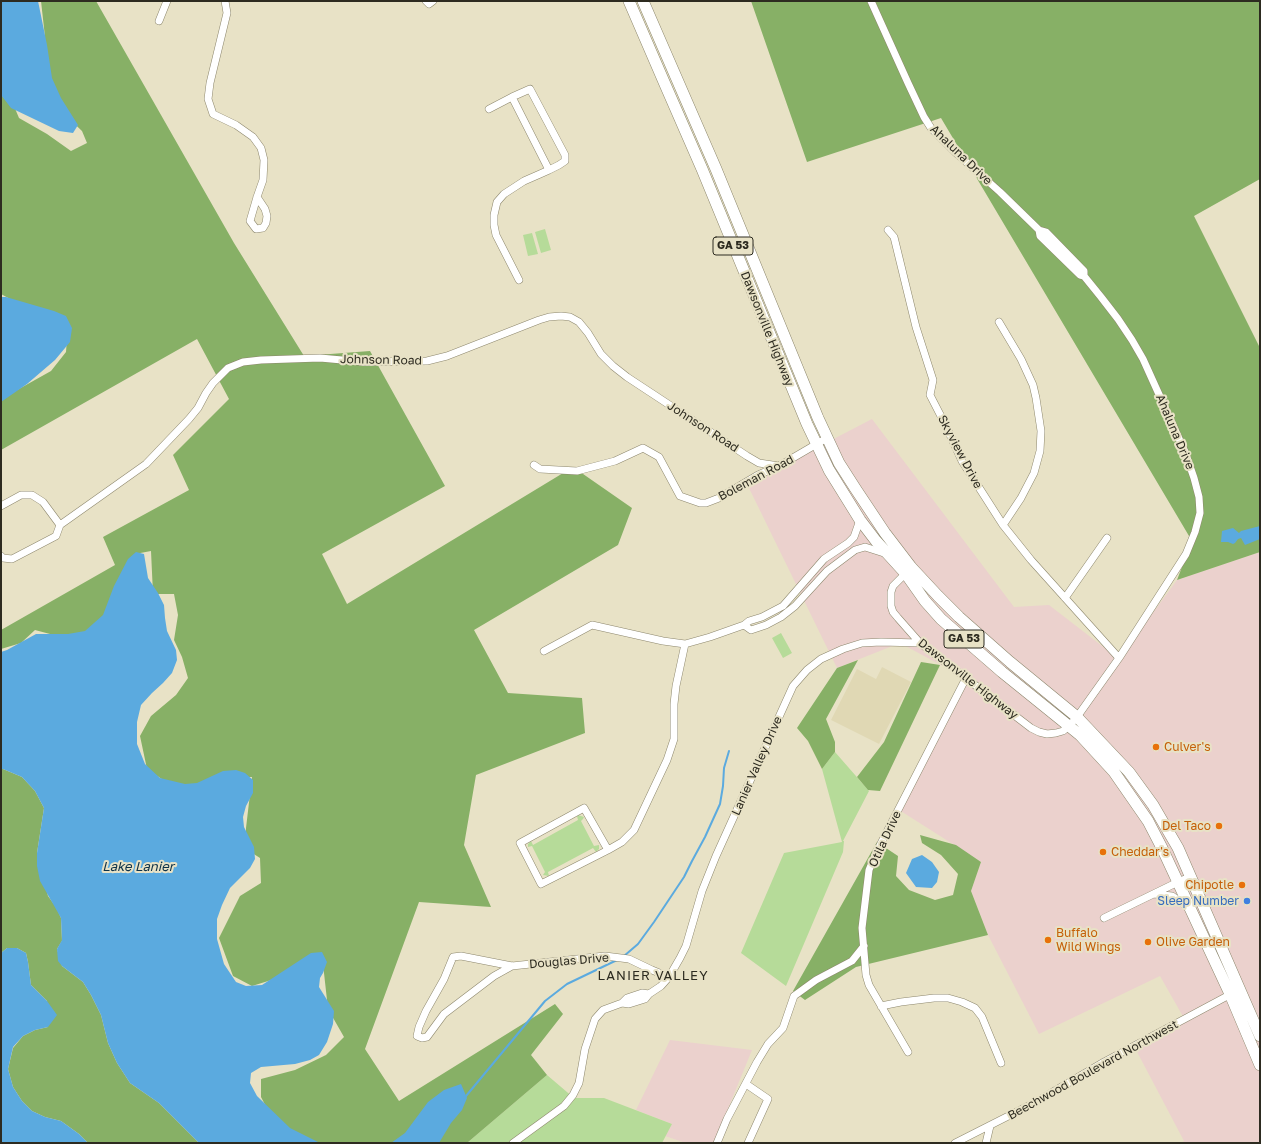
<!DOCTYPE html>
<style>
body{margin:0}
#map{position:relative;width:1261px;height:1144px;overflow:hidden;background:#e8e2c6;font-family:"Golos Text",sans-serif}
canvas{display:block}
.frame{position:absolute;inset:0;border:2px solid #2d2b20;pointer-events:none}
</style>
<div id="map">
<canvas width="1261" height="1144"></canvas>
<div class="frame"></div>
</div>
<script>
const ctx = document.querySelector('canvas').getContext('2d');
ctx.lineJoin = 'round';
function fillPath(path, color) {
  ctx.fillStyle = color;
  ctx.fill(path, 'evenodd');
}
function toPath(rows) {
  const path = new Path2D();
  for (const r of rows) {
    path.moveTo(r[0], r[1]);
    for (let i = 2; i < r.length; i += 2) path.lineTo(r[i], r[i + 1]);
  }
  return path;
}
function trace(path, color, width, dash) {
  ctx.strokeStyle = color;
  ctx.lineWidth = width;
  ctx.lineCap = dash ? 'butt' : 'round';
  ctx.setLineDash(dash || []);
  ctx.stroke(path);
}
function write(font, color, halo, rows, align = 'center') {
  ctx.font = font + ' "Golos Text",sans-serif';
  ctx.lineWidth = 4;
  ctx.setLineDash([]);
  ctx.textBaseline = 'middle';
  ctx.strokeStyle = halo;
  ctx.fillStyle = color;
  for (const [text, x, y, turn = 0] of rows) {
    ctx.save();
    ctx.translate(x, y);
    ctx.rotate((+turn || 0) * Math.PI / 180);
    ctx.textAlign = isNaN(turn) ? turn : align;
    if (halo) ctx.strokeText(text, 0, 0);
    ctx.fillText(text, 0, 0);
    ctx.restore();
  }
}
const commercial = toPath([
 [872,419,1014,607,1049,605,1119,659,1177,580,1260,552,1260,1143,1181,1143,1184,1141,1135,1048,1185,1020,1160,976,1039,1034,988,935,971,891,981,862,896,808,963,677,900,643,837,668,747,484],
 [670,1040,752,1050,714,1143,686,1143,665,1136,672,1124,636,1110]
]);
const built = toPath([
 [882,667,911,682,879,744,831,720,857,669,876,679]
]);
const green = toPath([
 [545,229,551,250,541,253,535,232],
 [532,233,538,254,528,256,523,235],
 [781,633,792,653,783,658,772,638],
 [835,752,869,791,843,841,844,841,843,852,786,986,741,953,784,853,842,842,822,769],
 [578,815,584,817,583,819,581,821,594,846,599,845,599,849,596,852,593,848,548,872,549,876,543,875,545,872,532,846,528,847,528,844,531,841,533,845,578,820,577,816],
 [547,1075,574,1098,604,1098,672,1124,662,1143,467,1143]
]);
const forest = toPath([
 [41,1,96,1,234,243,304,356,370,351,445,486,322,554,347,604,573,467,632,508,618,545,474,630,508,693,582,698,585,733,476,775,464,845,491,907,419,902,365,1049,399,1101,555,1004,563,1014,531,1055,547,1075,467,1143,316,1143,275,1124,261,1097,261,1079,295,1070,326,1055,344,1037,328,1009,323,964,252,986,233,976,219,938,240,896,261,883,260,858,246,849,246,828,252,777,236,777,201,789,169,784,147,769,140,736,151,716,176,695,188,678,182,657,174,640,178,615,174,594,153,594,151,551,135,554,108,613,92,630,75,635,50,634,35,630,21,643,1,649,1,630,115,565,103,537,189,490,173,455,229,399,197,339,1,450,1,399,51,371,66,352,68,325,19,304,1,294,1,75,19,118,47,134,71,151,87,143,82,131,58,108,45,76,45,37],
 [751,1,1260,1,1260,179,1194,216,1260,348,1260,552,1177,580,1192,541,941,118,807,162],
 [858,660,826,719,835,742,835,752,822,769,808,741,797,728,837,668],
 [921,662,940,665,880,791,868,790,857,777,884,742],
 [1,769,3,769,22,777,35,791,44,808,37,853,48,896,56,907,61,918,62,941,57,949,62,966,83,982,91,995,101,1015,108,1043,117,1063,130,1083,159,1103,199,1143,88,1143,79,1134,61,1121,45,1117,32,1111,22,1101,13,1087,8,1069,13,1048,23,1036,35,1030,48,1027,47,1001,31,985,28,962,26,953,17,948,7,948,1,953],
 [920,835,956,845,981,862,971,891,988,935,856,967,805,1000,793,991,877,842,898,856,896,876,909,890,935,900,953,895,958,874,941,855,922,843]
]);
const water = toPath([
 [1,1,38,1,47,45,52,78,61,98,78,125,73,133,59,131,11,108,1,95],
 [1,297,6,297,54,311,66,316,72,328,70,342,55,360,27,384,1,402],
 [1260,526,1260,539,1245,545,1241,538,1238,539,1235,543,1233,544,1228,542,1221,542,1222,531,1233,528,1239,533,1241,531],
 [136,552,144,554,148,578,158,593,164,605,165,618,167,631,176,650,177,660,172,673,163,683,152,693,141,705,137,722,137,744,145,764,160,778,185,784,197,783,223,771,236,770,245,773,253,780,253,793,246,806,243,817,244,827,254,847,255,859,250,868,230,888,222,905,217,919,217,939,224,964,236,982,246,986,262,985,311,953,322,952,327,962,323,973,320,978,319,987,334,1011,333,1024,327,1042,319,1055,310,1060,295,1064,261,1067,251,1073,250,1083,257,1096,290,1128,320,1143,199,1143,159,1103,130,1083,117,1063,108,1043,101,1015,91,995,83,982,62,966,58,961,57,949,62,940,61,918,40,881,37,866,37,853,44,808,35,791,22,777,3,769,1,769,1,652,7,650,36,634,68,634,85,631,103,615,114,586,128,559],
 [922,855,932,862,939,872,937,882,932,888,916,887,906,873,912,859],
 [7,948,17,948,26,953,28,962,31,985,47,1001,57,1015,48,1027,35,1030,23,1036,13,1047,8,1069,13,1087,22,1101,32,1111,45,1117,61,1121,79,1134,88,1143,1,1143,1,953],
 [461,1084,467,1098,462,1110,451,1123,439,1143,391,1143,405,1133,428,1102,444,1090]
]);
const stream = toPath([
 [624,956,638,944,654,922,684,877,692,861,705,837,720,804,723,786,724,768,729,751],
 [466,1096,545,1001,567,984,617,960]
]);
const street = toPath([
 [225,1,227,13,210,83,208,99,213,114,236,125,253,137,261,148,264,160,263,180,257,197,250,221,256,229,263,228,266,223,267,216,265,209,257,197],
 [426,1,429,4,433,1],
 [871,1,908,83,924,117,931,128,955,152,1000,192,1039,230,1046,232,1084,271,1084,276],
 [159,21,167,1],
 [489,109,512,97],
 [888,230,894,237,916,327,933,380,930,395,946,426,962,461,1003,525,1031,560,1119,658],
 [519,280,496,235,494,225,494,215,497,202,504,194,524,181,540,174,549,170,559,165,565,161,565,155,530,89,512,97,549,170],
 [999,322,1021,359,1033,385,1036,398,1041,431,1040,451,1034,473,1021,498,1003,525],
 [534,465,540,469,577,471,615,461,643,448,659,457,680,496,700,503,706,503,719,498,758,475,779,466,827,438],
 [1,506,21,495,32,495,43,502,60,525],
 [1,556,3,558,12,559,56,536,60,525,146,464,189,419,198,408,206,393,213,383,228,368,243,362,261,360,320,358,364,362,427,361,447,356,539,320,549,317,561,316,570,317,579,322,588,333,601,354,613,366,627,377,747,456,759,463,779,466],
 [907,572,893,586,891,592,891,606,893,612,898,618,920,643,1031,728,1039,732,1047,734,1056,733,1063,731,1069,726,1077,717,1119,658,1186,554,1195,532,1200,513,1199,497,1194,478,1185,452,1143,359,1132,340,1118,319,1101,297,1084,276,1080,275,1040,236,1039,230],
 [1065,598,1107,538],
 [744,625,751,630,766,625,781,617,795,606,827,571,855,550,865,547,887,554],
 [544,651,592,625,663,641,685,644,710,637,744,625,749,621,762,617,783,606,824,559,848,543,854,537,860,520],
 [608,850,584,808,520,843,541,884,608,850,622,842,634,830,667,760,674,739,674,704,676,686,685,644],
 [1154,894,1172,896,1188,907],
 [1104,918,1178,882,1190,877],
 [512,966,494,976,444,1014,427,1037,422,1038,417,1036,419,1027,426,1011,444,979,453,957,461,956,512,966,605,956,629,959,652,970,669,977],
 [649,994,661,986,669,977,680,958,686,946,702,891,716,856,793,686,807,670,821,659,843,649,862,643,881,642,920,643],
 [881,1006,901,1002,934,998,948,998,962,1002,975,1008,982,1017,1001,1063],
 [908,1052,869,985,866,975,862,928,869,870,876,853,966,678],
 [746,1084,768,1099,748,1143],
 [513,1143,564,1106,573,1095,579,1083,585,1049,595,1019,603,1010,622,1003,629,1004,645,999,649,994,642,993,627,998,622,1003],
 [717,1143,727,1119,757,1062,768,1044,783,1028,794,996,816,980,852,961,864,946],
 [955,1143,1034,1103,1104,1062,1233,993],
 [986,1143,990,1126]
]);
const primary = toPath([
 [629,1,664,82,702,169,807,424,829,470,860,520,876,541,906,574,925,601,941,619,1002,672,1080,735,1114,772,1148,821,1162,848,1230,994,1260,1065],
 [643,1,716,169,818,418,839,463,855,488,885,533,911,567,938,596,959,617,1010,662,1077,717,1129,772,1153,805,1178,848,1260,1036]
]);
const markers = [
 [1156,747,4,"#e8710a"],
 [1219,826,4,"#e8710a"],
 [1103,852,4,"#e8710a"],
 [1242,885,4,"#e8710a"],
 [1247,901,4,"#3f7fe0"],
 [1048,940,4,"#e8710a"],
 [1148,942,4,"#e8710a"]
];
const shields = [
 [733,246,40],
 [964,639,40]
];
const shieldNames = [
 ["GA 53",733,246],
 ["GA 53",964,639]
];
const streetNames = [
 ["Ahaluna Drive",961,155,44],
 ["Dawsonville Highway",767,329,68],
 ["Johnson Road",381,360,1],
 ["Johnson Road",703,427,33],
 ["Ahaluna Drive",1175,432,67],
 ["Skyview Drive",960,452,62],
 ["Boleman Road",756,478,-28],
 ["Dawsonville Highway",968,679,38],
 ["Lanier Valley Drive",757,766,-66],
 ["Otila Drive",885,839,-65],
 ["Douglas Drive",569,961,-5],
 ["Beechwood Boulevard Northwest",1093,1070,-29]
];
const foodNames = [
 ["Culver's",1164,747],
 ["Del Taco",1211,826,"right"],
 ["Cheddar's",1111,852],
 ["Chipotle",1234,885,"right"],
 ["Buffalo",1056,933],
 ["Wild Wings",1056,947],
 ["Olive Garden",1156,942]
];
const shopNames = [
 ["Sleep Number",1239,901]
];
const waterNames = [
 ["Lake Lanier",138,867]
];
const neighbourhoodNames = [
 ["LANIER VALLEY",653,976]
];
fillPath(commercial, '#ebd1cd');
fillPath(built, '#e0d8b4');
fillPath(green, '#b6db99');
fillPath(forest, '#87b066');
fillPath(water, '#5baadf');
trace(stream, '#5baadf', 2);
trace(street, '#8d876d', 8);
trace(primary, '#8d876d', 12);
trace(street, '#fff', 7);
trace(primary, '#fff', 11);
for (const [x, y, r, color] of markers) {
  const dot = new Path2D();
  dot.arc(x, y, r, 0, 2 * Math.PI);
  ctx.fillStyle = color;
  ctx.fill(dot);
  trace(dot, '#e8e2c6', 1.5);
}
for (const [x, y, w] of shields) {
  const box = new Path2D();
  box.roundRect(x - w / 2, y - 9, w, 18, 3);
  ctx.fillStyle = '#e8e2c6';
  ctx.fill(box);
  trace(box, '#2d2b20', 1);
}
write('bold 11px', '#2d2b20', null, shieldNames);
write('12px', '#2d2b20', '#e8e2c6', streetNames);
write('12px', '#c56008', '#e8e2c6', foodNames, 'left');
write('12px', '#366cbe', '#e8e2c6', shopNames, 'right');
write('italic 13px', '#0e3147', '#e8e2c6', waterNames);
ctx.letterSpacing = '1px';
write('13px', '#2d2b20', '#e8e2c6', neighbourhoodNames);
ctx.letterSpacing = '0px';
</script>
